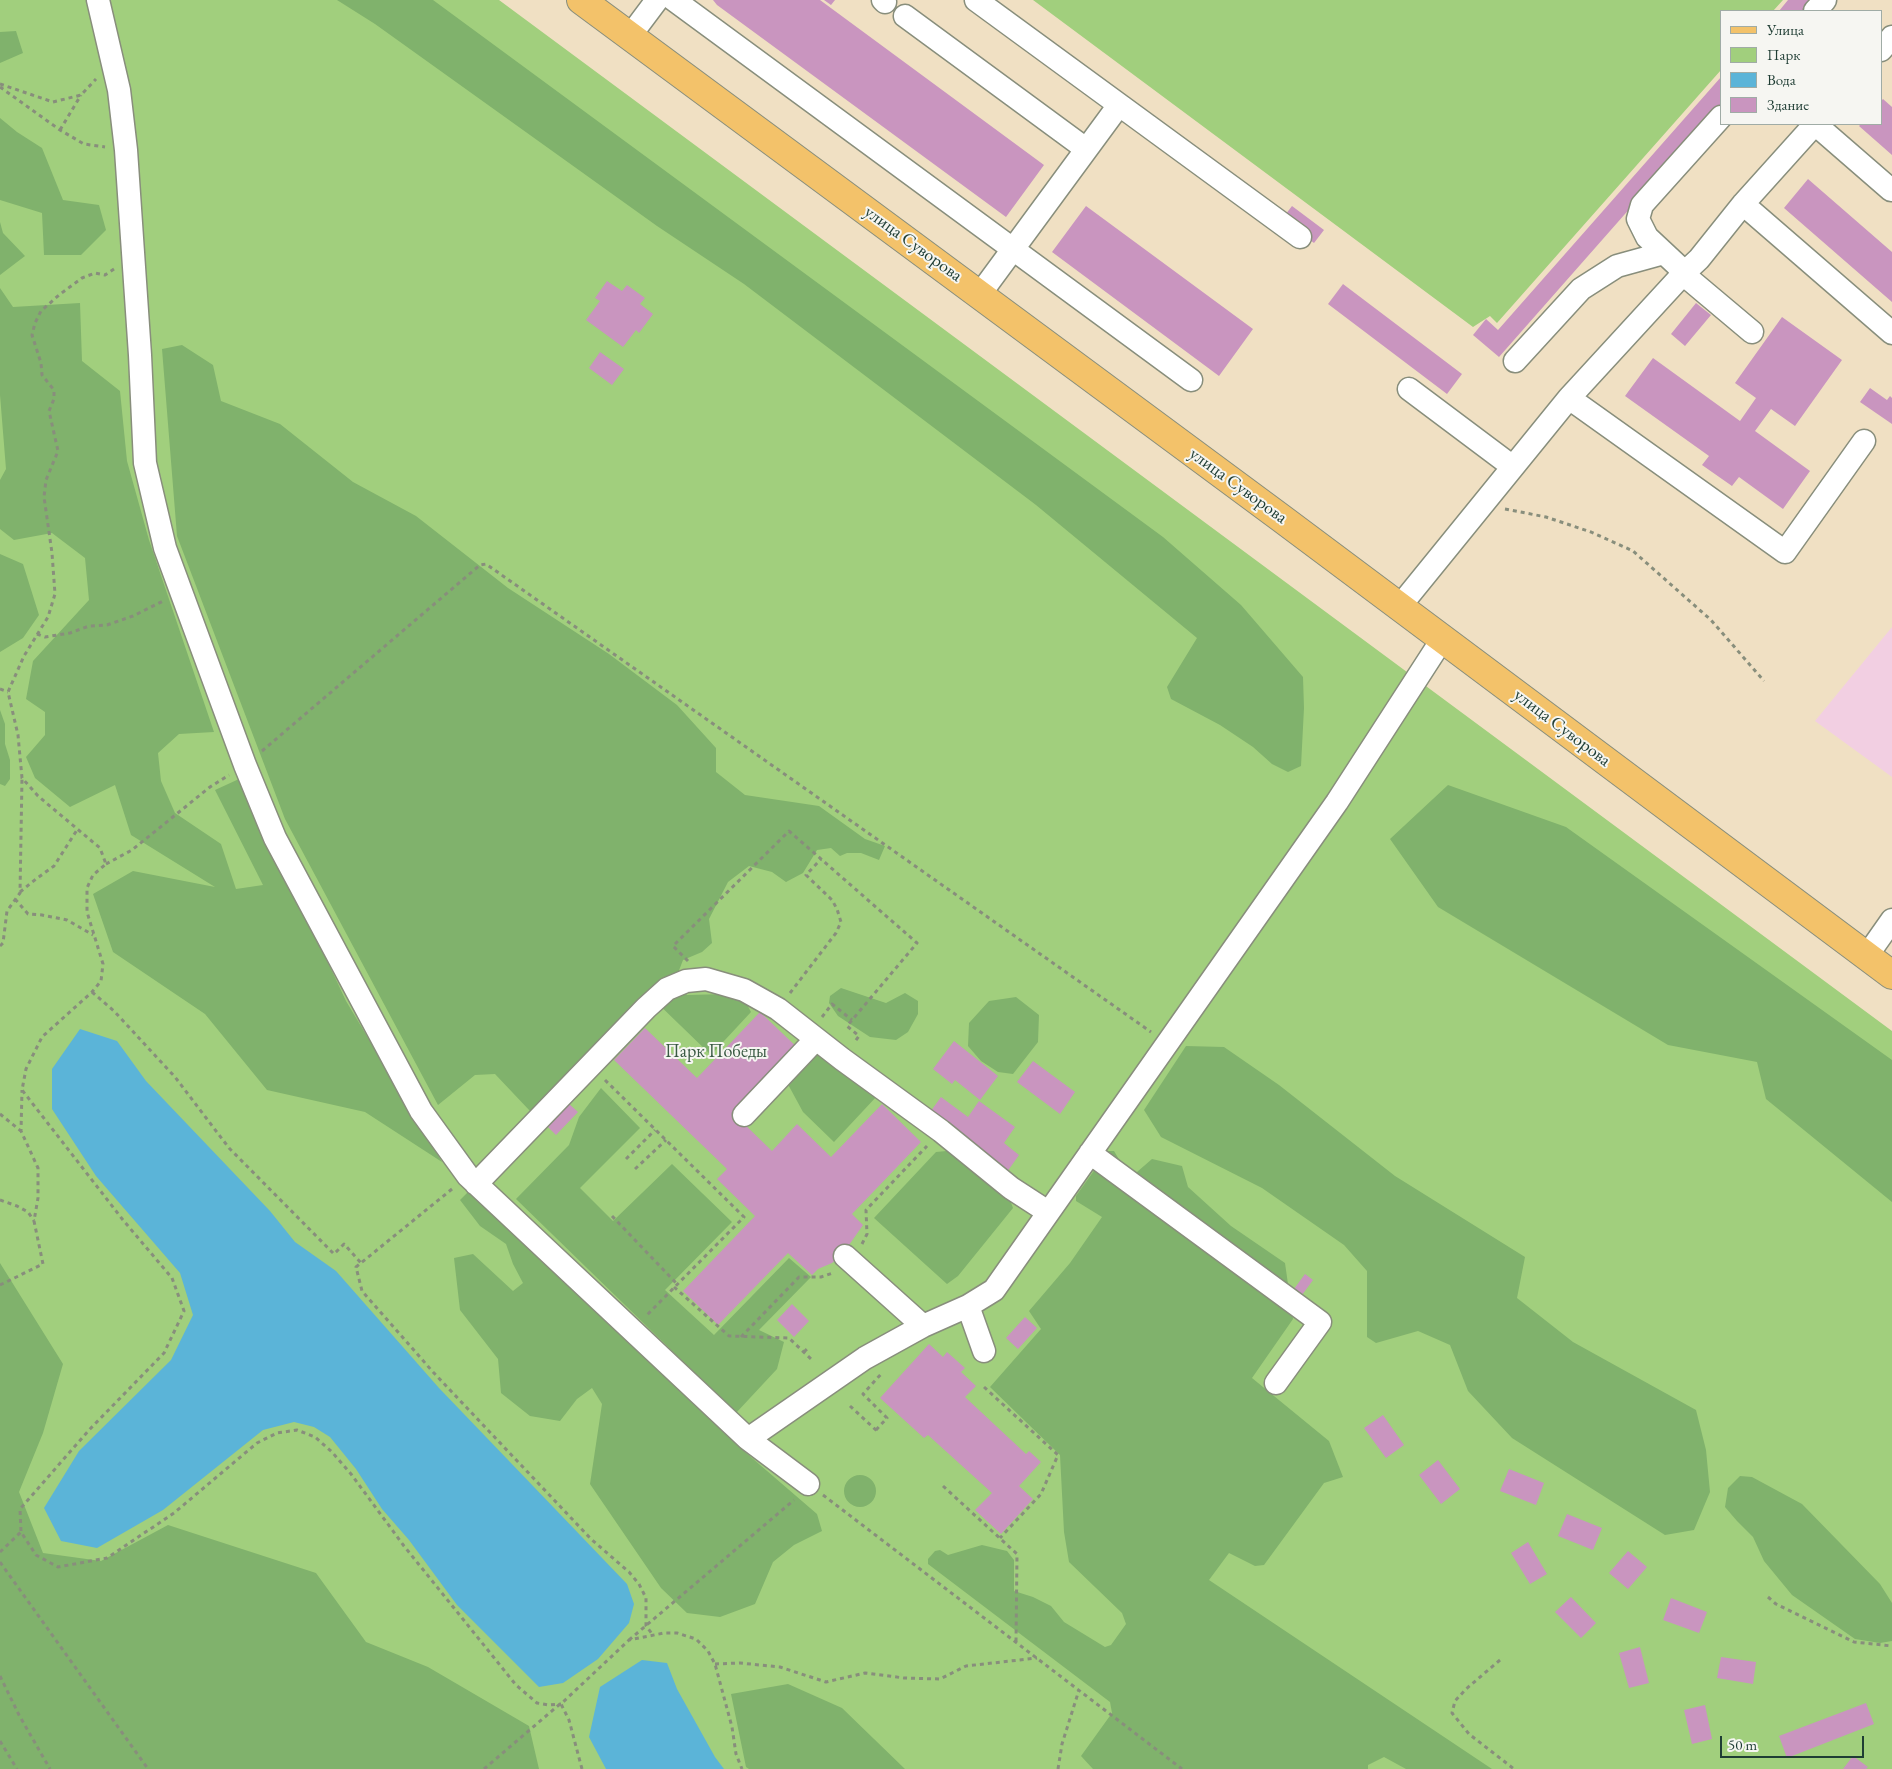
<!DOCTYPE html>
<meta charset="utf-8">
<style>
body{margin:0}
#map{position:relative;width:1892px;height:1769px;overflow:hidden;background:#f0e0c3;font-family:"EB Garamond",serif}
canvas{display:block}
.legend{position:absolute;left:1720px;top:10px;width:162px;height:115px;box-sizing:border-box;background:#f6f6f2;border:1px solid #a0aca6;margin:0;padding:6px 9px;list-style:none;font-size:15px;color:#1f3d34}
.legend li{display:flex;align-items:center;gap:10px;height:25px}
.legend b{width:25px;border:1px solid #a0aca6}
.scale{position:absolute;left:1720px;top:1736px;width:144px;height:22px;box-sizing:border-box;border:2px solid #1f3d34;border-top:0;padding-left:6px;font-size:15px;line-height:18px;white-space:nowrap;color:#1f3d34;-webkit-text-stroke:4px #f6f6f2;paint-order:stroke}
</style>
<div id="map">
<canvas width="1892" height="1769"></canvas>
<ul class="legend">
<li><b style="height:6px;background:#f3c26a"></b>Улица</li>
<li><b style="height:14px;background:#a1cf7d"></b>Парк</li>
<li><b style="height:14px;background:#5bb4d8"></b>Вода</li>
<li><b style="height:14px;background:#c995bf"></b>Здание</li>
</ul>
<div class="scale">50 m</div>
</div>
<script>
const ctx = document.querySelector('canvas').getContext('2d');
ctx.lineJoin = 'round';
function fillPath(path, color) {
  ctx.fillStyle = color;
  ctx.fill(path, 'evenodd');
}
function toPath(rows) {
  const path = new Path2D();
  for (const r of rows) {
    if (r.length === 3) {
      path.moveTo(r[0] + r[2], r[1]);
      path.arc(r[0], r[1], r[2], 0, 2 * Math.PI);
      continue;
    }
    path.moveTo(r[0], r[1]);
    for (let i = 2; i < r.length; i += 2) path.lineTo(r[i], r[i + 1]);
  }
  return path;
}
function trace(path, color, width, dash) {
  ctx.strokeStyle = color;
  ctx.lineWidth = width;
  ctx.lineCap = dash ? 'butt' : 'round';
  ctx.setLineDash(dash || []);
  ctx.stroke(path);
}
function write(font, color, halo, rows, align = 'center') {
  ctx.font = font + ' "EB Garamond",serif';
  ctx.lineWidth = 4;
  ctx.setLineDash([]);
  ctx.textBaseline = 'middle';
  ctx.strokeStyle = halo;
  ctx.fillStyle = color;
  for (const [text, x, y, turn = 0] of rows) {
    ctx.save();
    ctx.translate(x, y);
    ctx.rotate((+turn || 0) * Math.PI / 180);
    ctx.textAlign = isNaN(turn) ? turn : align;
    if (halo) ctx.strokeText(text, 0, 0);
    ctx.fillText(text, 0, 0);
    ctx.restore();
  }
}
const built = toPath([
 [1892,627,1892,777,1815,721]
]);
const green = toPath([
 [0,0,499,0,1892,1031,1892,1769,0,1769],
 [1033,0,1783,0,1773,11,1721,11,1721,70,1497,323,1490,316,1473,327]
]);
const forest = toPath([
 [337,0,433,0,1163,537,1241,605,1303,677,1304,708,1301,766,1288,772,1272,764,1253,747,1220,725,1171,699,1167,687,1197,638,1036,505,744,284,657,226,375,24],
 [16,31,23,53,0,63,0,32],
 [0,118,17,132,42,148,63,200,99,205,106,230,81,255,44,255,42,213,0,200],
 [0,222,3,233,25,256,0,275],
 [0,288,13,307,80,303,82,361,120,391,127,461,149,540,214,732,179,734,158,753,161,781,175,813,221,844,236,889,263,885,215,790,239,779,266,830,346,1001,442,1162,365,1112,267,1090,205,1014,113,952,93,894,133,871,215,887,131,835,115,785,70,807,35,778,26,757,45,735,45,712,26,699,33,661,89,600,85,558,52,533,14,540,0,529,0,480,6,469,0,395],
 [182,345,213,365,221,401,280,424,353,482,416,516,508,588,609,654,677,705,716,748,716,772,745,795,819,806,865,839,885,846,879,860,861,853,847,853,840,856,831,848,817,850,803,873,786,882,772,872,749,866,728,882,709,919,712,943,702,952,683,960,675,981,687,995,727,994,744,999,751,1012,711,1055,650,996,530,1111,495,1074,475,1075,438,1105,285,819,177,536,162,349],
 [0,554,23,564,39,615,23,638,0,652],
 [0,710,5,724,5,744,10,760,10,779,5,786,0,784],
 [1448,785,1566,827,1892,1060,1892,1202,1766,1099,1757,1062,1668,1045,1438,907,1390,839],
 [841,988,886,1003,905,993,918,1001,918,1014,908,1032,896,1040,870,1037,838,1016,829,1003,830,996],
 [1016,997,1039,1015,1038,1042,1013,1074,998,1072,981,1061,968,1046,969,1023,989,1001],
 [816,1044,877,1096,834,1142,803,1112,784,1077],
 [1186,1046,1224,1047,1279,1085,1395,1176,1525,1257,1517,1298,1573,1342,1696,1410,1706,1450,1710,1492,1694,1530,1665,1535,1512,1438,1468,1391,1450,1345,1418,1331,1376,1343,1367,1337,1367,1271,1344,1245,1262,1188,1161,1137,1144,1110],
 [601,1088,640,1128,580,1188,613,1221,672,1164,732,1222,665,1290,714,1335,789,1258,811,1277,759,1330,784,1342,777,1369,736,1413,516,1199,569,1145,579,1117],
 [957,1150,1005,1186,1013,1208,958,1276,947,1284,874,1218,936,1152],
 [1108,1151,1114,1151,1126,1171,1137,1172,1152,1159,1182,1166,1188,1187,1231,1226,1285,1263,1293,1319,1252,1378,1329,1441,1343,1477,1324,1483,1264,1565,1255,1566,1229,1553,1209,1580,1492,1769,1406,1769,1384,1757,1368,1765,1368,1769,1093,1769,1081,1756,1112,1713,1110,1702,928,1564,928,1559,935,1551,940,1550,948,1555,982,1545,1007,1551,1014,1560,1014,1591,1033,1597,1051,1606,1064,1622,1105,1647,1111,1645,1126,1624,1122,1613,1069,1562,1064,1532,1060,1455,990,1387,1041,1329,1029,1311,1070,1263,1102,1217,1076,1201,1076,1196],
 [470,1190,745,1452,817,1514,822,1531,794,1545,773,1562,755,1604,720,1617,687,1613,661,1588,590,1484,602,1404,592,1388,577,1399,560,1421,530,1416,501,1393,498,1359,460,1310,454,1258,473,1254,513,1291,523,1283,513,1264,506,1244,480,1226,460,1200],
 [0,1263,63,1364,43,1433,19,1492,43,1553,101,1561,168,1525,316,1573,366,1642,428,1667,529,1726,539,1769,0,1769],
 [860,1491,16],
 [1740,1476,1752,1477,1802,1504,1880,1584,1892,1603,1892,1641,1880,1643,1855,1639,1792,1595,1764,1561,1753,1537,1737,1521,1725,1507,1728,1488],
 [788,1684,842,1708,905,1769,749,1769,746,1767,731,1694]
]);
const water = toPath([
 [80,1029,117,1041,146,1081,270,1211,295,1242,336,1271,439,1388,627,1584,634,1604,629,1623,598,1659,563,1683,539,1687,457,1605,409,1540,382,1509,356,1469,330,1437,314,1427,294,1422,263,1430,163,1510,97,1548,61,1541,44,1508,79,1451,171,1360,193,1315,180,1273,96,1176,52,1109,52,1069],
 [642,1660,667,1663,677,1689,715,1757,724,1769,606,1769,589,1737,600,1687]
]);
const building = toPath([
 [713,0,820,0,1044,165,1006,217,717,5],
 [824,0,835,0,831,5],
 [1788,0,1813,0,1804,11,1779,11],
 [1721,77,1721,105,1499,357,1473,335,1486,319,1498,330],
 [1883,99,1892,107,1892,155,1859,126,1861,124,1881,124,1881,101],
 [1808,179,1892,252,1892,302,1784,208],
 [1086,206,1253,329,1219,376,1052,252],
 [1292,206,1324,230,1314,243,1282,219],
 [607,281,622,291,627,285,645,298,640,304,653,314,639,333,636,330,623,347,586,320,600,301,595,298],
 [1343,284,1462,374,1447,394,1328,304],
 [1696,303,1711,315,1685,346,1671,334],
 [1782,317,1842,360,1795,426,1771,409,1755,431,1810,471,1783,509,1739,477,1732,486,1702,465,1709,456,1625,396,1653,358,1740,421,1756,398,1735,383],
 [600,352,624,369,612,385,589,368],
 [1870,388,1887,400,1890,396,1892,398,1892,424,1860,402],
 [760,1012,802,1052,738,1118,772,1151,797,1124,831,1157,882,1104,921,1142,852,1214,863,1225,842,1255,832,1263,818,1269,812,1275,788,1253,718,1325,683,1291,755,1216,717,1179,727,1169,614,1060,645,1028,697,1078],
 [954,1041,998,1076,980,1100,955,1080,952,1084,933,1069],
 [1033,1061,1075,1092,1060,1114,1017,1082],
 [941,1097,968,1117,979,1101,1015,1127,1004,1143,1019,1155,1007,1172,928,1115],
 [568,1103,578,1112,556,1135,546,1125],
 [1305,1274,1313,1280,1302,1295,1294,1289],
 [792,1304,809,1321,794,1337,777,1320],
 [1025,1317,1037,1328,1018,1349,1006,1338],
 [929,1344,943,1357,947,1352,965,1368,961,1372,976,1386,965,1397,1026,1454,1029,1451,1041,1462,1019,1486,1033,1499,1001,1534,975,1510,992,1493,928,1435,924,1438,880,1398],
 [1383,1415,1404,1445,1386,1458,1364,1428],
 [1438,1460,1460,1489,1441,1504,1419,1475],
 [1509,1469,1544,1483,1536,1505,1500,1491],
 [1567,1514,1602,1528,1593,1550,1558,1536],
 [1528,1542,1547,1574,1530,1584,1511,1553],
 [1628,1551,1647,1567,1628,1589,1609,1573],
 [1571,1597,1596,1623,1581,1638,1555,1612],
 [1671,1598,1707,1612,1699,1633,1663,1620],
 [1640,1647,1649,1683,1629,1688,1619,1653],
 [1721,1657,1756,1662,1753,1684,1717,1678],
 [1866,1703,1874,1724,1787,1758,1779,1736],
 [1705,1705,1712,1739,1692,1744,1684,1710],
 [1853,1756,1868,1767,1866,1769,1843,1769]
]);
const path = toPath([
 [0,84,53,102,81,95,96,79],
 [0,87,60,130,84,144,105,147],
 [60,130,81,95],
 [114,269,105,275,95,273,82,278,59,295,41,311,35,323,32,335,41,363,42,375,54,390,54,399,49,411,58,451,46,480,44,497,52,553,55,594,48,617,24,656,8,692,18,735,22,778,38,796,100,848,106,864,93,875,87,888,87,912,103,964,101,981,92,992,42,1037,26,1069,22,1090,123,1220,172,1278,184,1311,164,1353,90,1429,20,1509,21,1532,36,1555,58,1567,107,1558,174,1513,257,1443,277,1433,297,1430,315,1437,332,1452,351,1474,404,1546,516,1685,537,1703,549,1705,561,1704],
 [1505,509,1546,517,1591,532,1633,551,1711,620,1764,681],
 [37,634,45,637,70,633,89,626,107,625,133,616,163,601],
 [0,689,8,692],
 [262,751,480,565,486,564,1151,1032],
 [106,864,132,850,210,787,229,775],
 [20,892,36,879,54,866,77,830],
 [15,899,28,914,42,915,67,920,93,935],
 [0,946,3,943,7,911,20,893,22,778],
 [688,961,673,946,789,831,917,943,847,1026,859,1036,854,1043],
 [92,992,114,1011,175,1077,229,1148,334,1254,344,1244,361,1263],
 [790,993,836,933,841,922,837,909,832,900,806,875,821,859],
 [822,1017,832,1004,852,1020],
 [605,1080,744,1217,646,1316],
 [0,1114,21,1131],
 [626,1159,655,1130],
 [635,1169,666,1140],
 [452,1189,356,1267,362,1291,433,1372,591,1539,629,1572,639,1584,646,1598,646,1626,653,1635],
 [0,1200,17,1206,28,1212,34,1221],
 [612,1216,677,1284],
 [862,1244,867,1234,866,1210,927,1146],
 [0,1285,43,1264,34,1221,38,1198,38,1168,21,1131,22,1090],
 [674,1287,729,1336,789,1338,812,1360],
 [741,1337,799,1277,821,1277,833,1273],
 [804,1352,808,1348],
 [984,1387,1058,1455,1041,1494,1000,1538],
 [850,1406,877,1431],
 [876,1430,887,1418,863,1394,882,1373],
 [943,1486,1017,1554,1016,1642],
 [823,1495,1182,1769],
 [0,1552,21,1532],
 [0,1562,148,1769],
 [1768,1597,1776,1604,1854,1642,1892,1646],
 [629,1640,794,1500],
 [1500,1660,1466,1689,1455,1701,1452,1713,1469,1734,1514,1769],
 [715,1664,740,1663,780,1667,826,1682,865,1673,904,1678,940,1679,966,1666,1037,1658],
 [0,1676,19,1715,50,1769],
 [0,1741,17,1769],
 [484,1769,560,1704],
 [582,1769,569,1720,561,1704,629,1640,664,1633,677,1633,696,1639,708,1651,715,1664,732,1727,736,1754,742,1769],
 [1058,1769,1062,1744,1079,1690]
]);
const minor = toPath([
 [98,0,119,90,126,150,140,355,145,463,165,548,245,765,275,838,421,1111,468,1176,748,1439],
 [674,0,1191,380],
 [883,0,885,2],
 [976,0,1300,237],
 [1815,11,1825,0],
 [905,16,1086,149],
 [630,36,657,0],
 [1881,50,1892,37],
 [1721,117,1642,205,1638,219,1647,237,1677,265,1683,274,1699,259,1743,204,1815,124],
 [1815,124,1891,190],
 [1743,204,1892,333],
 [980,294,1119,105],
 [1515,361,1581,289,1617,266,1664,253],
 [1409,389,1513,467],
 [1569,398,1785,552,1864,441],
 [1400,606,1569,398,1683,274,1752,332],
 [1866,957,1892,920],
 [744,1115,816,1039],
 [1090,1153,1320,1322,1276,1383],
 [476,1184,646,1008,667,989,686,981,706,979,744,990,778,1009,842,1059,941,1131,1011,1188,1048,1212],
 [845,1256,923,1326],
 [968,1306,984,1351],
 [808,1484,748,1439,865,1358,923,1326,968,1306,994,1290,1337,802,1443,638]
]);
const major = toPath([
 [581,0,1281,518,1892,975]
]);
const streetNames = [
 ["улица Суворова",913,244,36],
 ["улица Суворова",1238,486,36],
 ["улица Суворова",1562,728,37]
];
const parkNames = [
 ["Парк Победы",716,1052]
];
fillPath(built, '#f2cfe2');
fillPath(green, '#a1cf7d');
fillPath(forest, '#80b26c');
fillPath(water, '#5bb4d8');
fillPath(building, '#c995bf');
trace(minor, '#888e7c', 25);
trace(major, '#888e7c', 30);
trace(path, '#888e7c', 3, [4, 4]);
trace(minor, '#fff', 22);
trace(major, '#f3c26a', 28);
write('18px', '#1f3d34', '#f6f6f2', streetNames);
write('18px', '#395a43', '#f6f6f2', parkNames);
</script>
